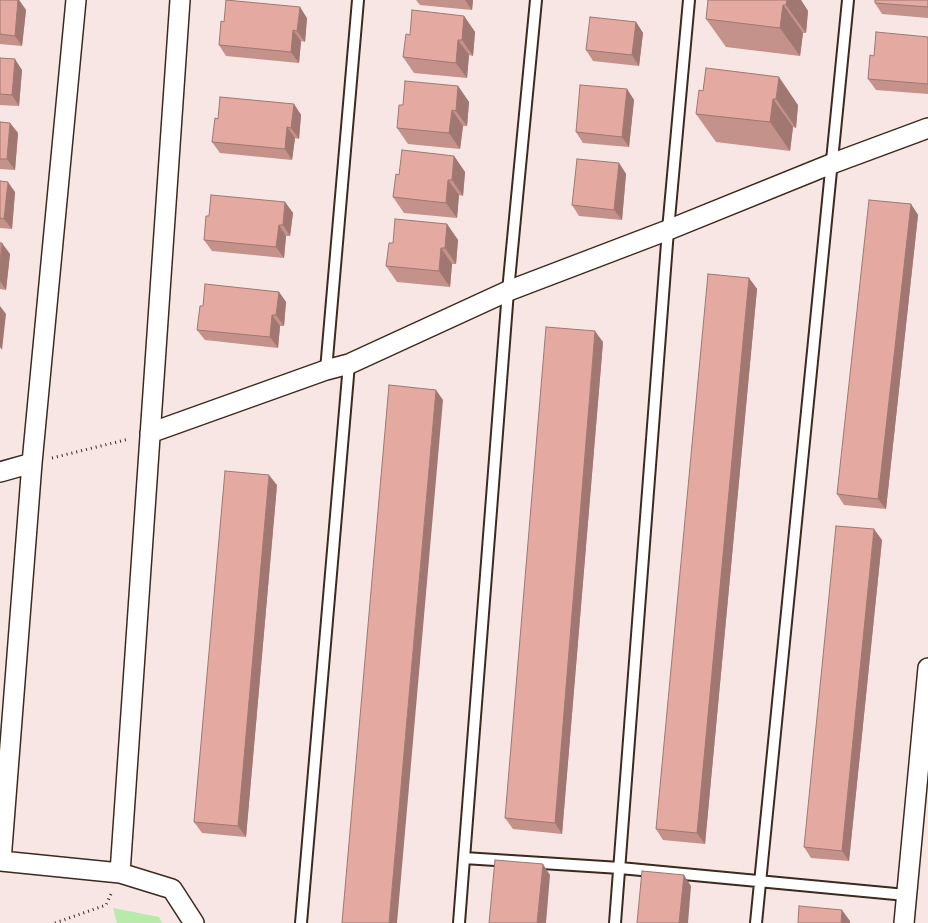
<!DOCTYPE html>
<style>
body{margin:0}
canvas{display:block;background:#f7e6e3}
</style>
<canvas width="928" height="923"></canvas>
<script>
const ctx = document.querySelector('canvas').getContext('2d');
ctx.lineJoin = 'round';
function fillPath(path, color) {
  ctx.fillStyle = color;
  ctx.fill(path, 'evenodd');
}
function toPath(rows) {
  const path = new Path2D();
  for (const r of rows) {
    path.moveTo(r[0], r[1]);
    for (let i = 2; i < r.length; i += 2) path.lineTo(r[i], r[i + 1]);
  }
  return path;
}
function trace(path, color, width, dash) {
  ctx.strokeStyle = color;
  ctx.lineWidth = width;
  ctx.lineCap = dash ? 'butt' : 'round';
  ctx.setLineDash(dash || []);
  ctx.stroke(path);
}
const green = toPath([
 [113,908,159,917,162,923,117,923]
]);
const path = toPath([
 [52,458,129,439],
 [55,923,106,905,111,894]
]);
const service = toPath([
 [326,370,358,0],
 [464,858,620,868,906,895],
 [301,923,349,364],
 [459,923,508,291,536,0],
 [615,923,668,230,689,0],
 [756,923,848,0]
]);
const minor = toPath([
 [76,0,32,463,1,861,120,873,172,889,194,923],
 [150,433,326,370,349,364,508,291,668,230,831,164,928,128],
 [0,472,32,463],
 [120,873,180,0],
 [904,923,928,668]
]);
const wall = toPath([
 [0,0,19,0,26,10,22,46,0,44],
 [416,0,473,0,472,10,420,5],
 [801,0,808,11,806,33,803,33,800,56,726,47,706,19],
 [928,0,928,18,882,14,875,3],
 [464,16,475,32,473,56,469,55,467,78,414,73,403,57,410,35],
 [307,18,305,42,301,41,299,63,226,56,219,45],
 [636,22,643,33,639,66,593,61,586,50],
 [928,37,928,94,876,90,868,79,874,56],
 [0,58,22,70,19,106,0,105],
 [706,68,798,105,796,128,793,127,790,151,716,142,696,114,703,91],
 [458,86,469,102,467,126,463,126,460,149,408,144,397,128,403,105],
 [627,89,634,100,629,147,583,143,576,132],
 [294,104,301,115,299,139,295,138,292,160,220,153,212,142,218,119],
 [0,122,10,123,18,133,15,170,0,169],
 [454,156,465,172,463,196,459,195,457,218,404,213,393,197,399,175],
 [619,163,626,174,622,220,579,216,572,205],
 [0,181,15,192,12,229,0,228],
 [285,202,293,213,290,236,286,236,284,258,212,251,204,240,209,216],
 [911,204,918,215,886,509,844,505,837,494],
 [447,224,458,240,456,264,452,264,450,287,397,282,386,266,393,243],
 [0,243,10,254,6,290,0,289],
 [749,278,757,289,705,844,663,840,656,829],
 [279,292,286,302,284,326,280,326,278,348,205,340,197,330,203,306],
 [603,342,562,834,513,829,505,818],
 [277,485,246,837,202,833,194,822],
 [882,540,849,861,811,858,804,847]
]);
const shadedWall = toPath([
 [18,0,19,0,26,10,22,46,15,36],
 [465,0,473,0,472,10],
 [787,0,801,0,808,11,806,33,786,5],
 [783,5,803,33,800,56,780,28],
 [300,7,307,18,305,42,297,31],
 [464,16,475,32,473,56,462,40],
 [636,22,643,33,639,66,632,55],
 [293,30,301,41,299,63,291,52],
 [458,40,469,55,467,78,456,63],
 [15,59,22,70,19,106,12,95],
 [779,77,798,105,796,128,776,99],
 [458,86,469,102,467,126,456,111],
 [627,89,634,100,629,147,622,137],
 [773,99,793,127,790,151,770,122],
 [294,104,301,115,299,139,291,128],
 [452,110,463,126,460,149,449,133],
 [10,123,18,133,15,170,7,159],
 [287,127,295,138,292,160,285,149],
 [454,156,465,172,463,196,452,180],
 [619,163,626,174,622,220,614,210],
 [448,180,459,195,457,218,446,203],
 [8,182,15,192,12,229,4,219],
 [285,202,293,213,290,236,283,225],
 [911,204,918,215,886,509,878,499],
 [447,224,458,240,456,264,445,248],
 [279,225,286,236,284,258,276,247],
 [2,243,10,254,6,290,0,281,0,267],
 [441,248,452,264,450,287,439,271],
 [749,278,757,289,705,844,697,833],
 [279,292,286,302,284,326,276,315],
 [0,306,6,314,2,350,0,347],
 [272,315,280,326,278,348,270,337],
 [595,331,603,342,562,834,555,823],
 [436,390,443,400,397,923,389,923],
 [269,475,277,485,246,837,238,826],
 [874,529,882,540,849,861,842,851],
 [543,864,550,875,546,923,537,923],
 [684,875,691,886,688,923,679,923],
 [842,910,850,921,850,923,841,923]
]);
const building = toPath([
 [0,0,18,0,15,36,0,34,0,0],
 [226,0,300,7,297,31,293,30,291,52,219,45,221,21,224,22,226,0],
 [708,0,787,0,786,5,783,5,780,28,706,19,708,0],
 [875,0,928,0,928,7,875,3,875,0],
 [412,10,464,16,462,40,458,40,456,63,403,57,406,34,410,35,412,10],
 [590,17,636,22,632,55,586,50,590,17],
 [876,32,928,37,928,84,868,79,870,55,874,56,876,32],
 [0,58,15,59,12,95,0,94,0,58],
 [706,68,779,77,776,99,773,99,770,122,696,114,699,90,703,91,706,68],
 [405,81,458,86,456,111,452,110,449,133,397,128,399,105,403,105,405,81],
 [580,85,627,89,622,137,576,132,580,85],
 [220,97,294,104,291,128,287,127,285,149,212,142,215,118,218,119,220,97],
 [0,122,10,123,7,159,0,159,0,122],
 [402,150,454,156,452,180,448,180,446,203,393,197,396,174,399,175,402,150],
 [577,159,619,163,614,210,572,205,577,159],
 [0,181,8,182,4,219,0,218,0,181],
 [211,195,285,202,283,225,279,225,276,247,204,240,206,216,209,216,211,195],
 [869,200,911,204,878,499,837,494,869,200],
 [395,219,447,224,445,248,441,248,439,271,386,266,389,243,393,243,395,219],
 [0,243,2,243,0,267,0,243],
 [708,274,749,278,697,833,656,829,708,274],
 [205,284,279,292,276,315,272,315,270,337,197,330,200,306,203,306,205,284],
 [546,327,595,331,555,823,505,818,546,327],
 [389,385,436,390,389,923,342,923,389,385],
 [225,471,269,475,238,826,194,822,225,471],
 [836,526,874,529,842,851,804,847,836,526],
 [495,860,543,864,537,923,489,923,495,860],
 [642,871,684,875,679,923,637,923,642,871],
 [799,906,842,910,841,923,798,923,799,906]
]);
fillPath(green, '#b8eaaa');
trace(service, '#3b2a1e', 14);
trace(minor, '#3b2a1e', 22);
trace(path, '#3b2a1e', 3, [1, 4]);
trace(service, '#fff', 10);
trace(minor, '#fff', 19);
fillPath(wall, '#c4928a');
fillPath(shadedWall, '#a07771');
fillPath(building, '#e4aaa1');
trace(building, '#a07771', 1);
</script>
